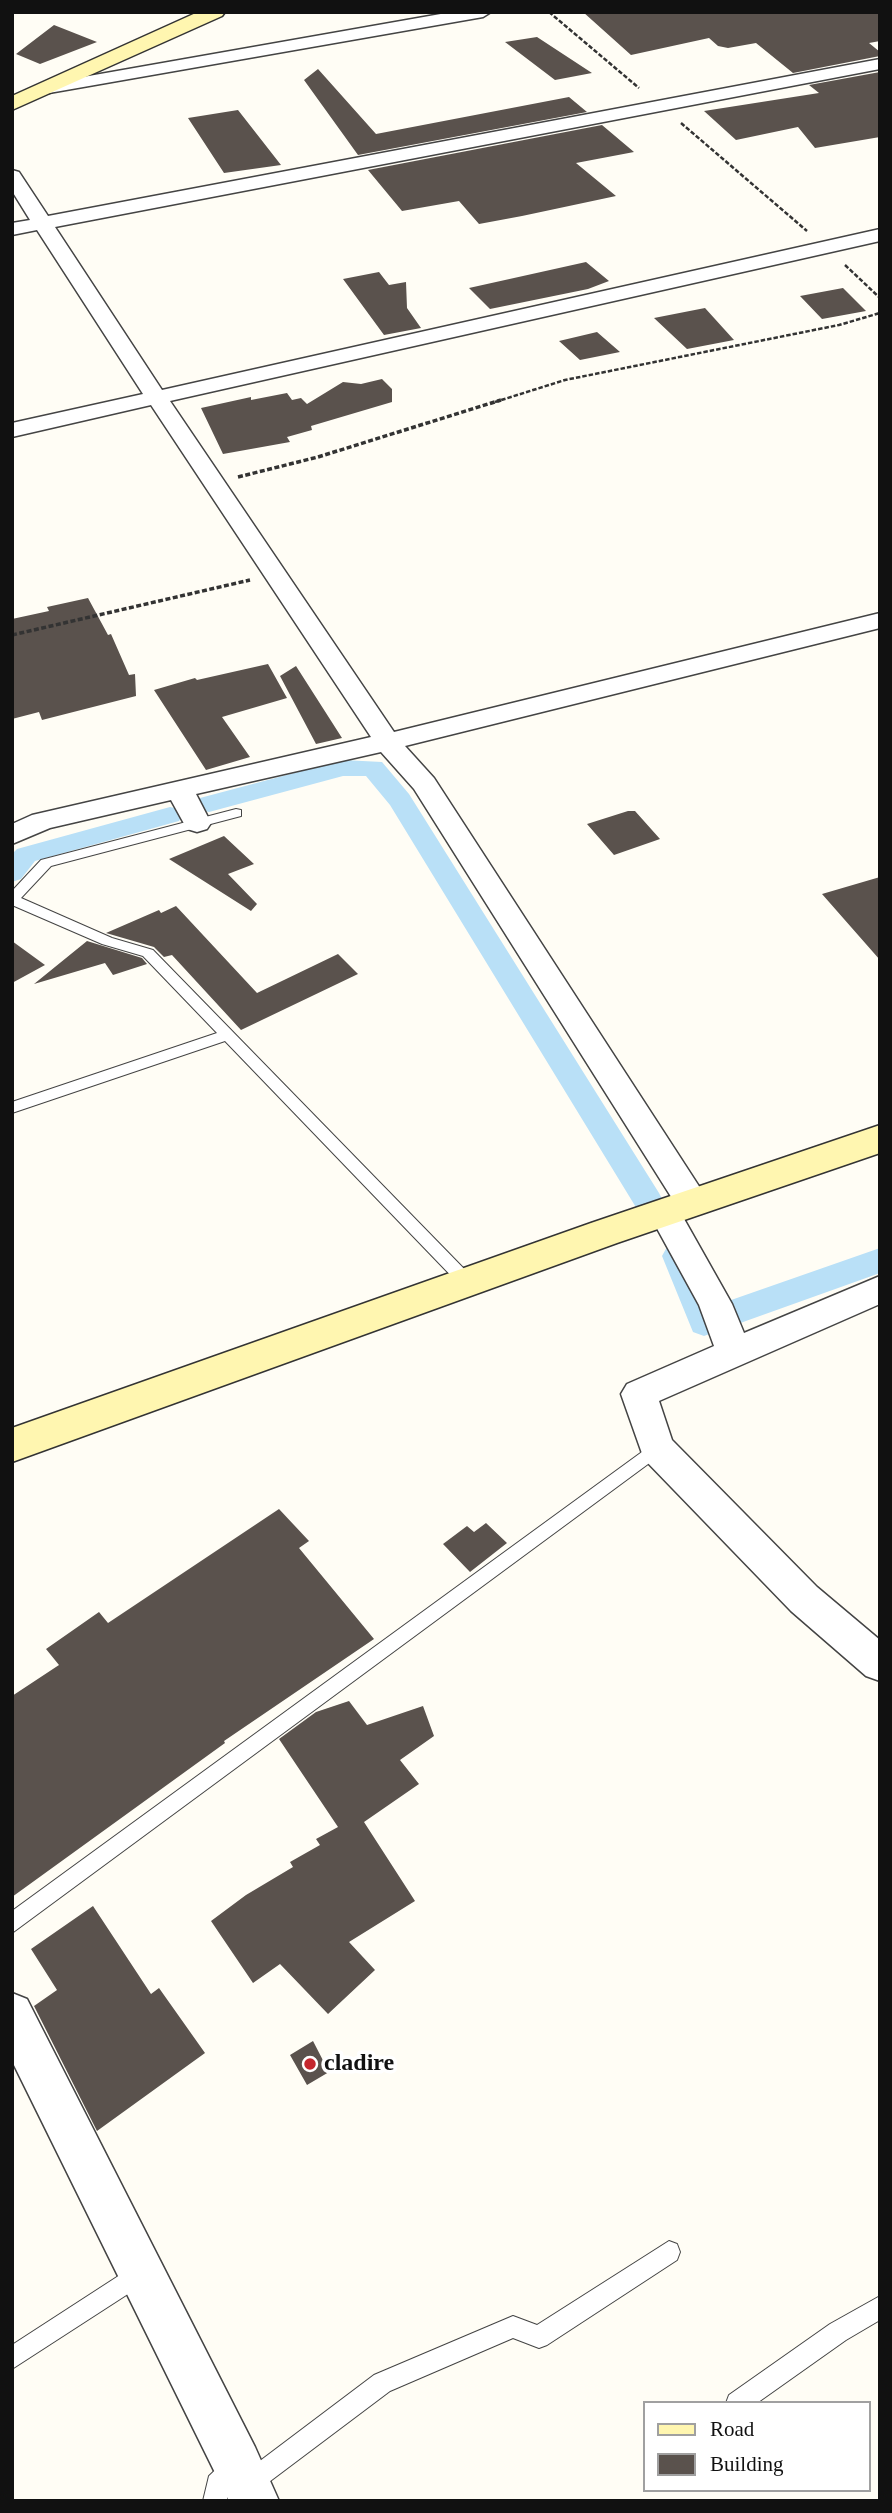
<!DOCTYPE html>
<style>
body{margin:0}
#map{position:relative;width:892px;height:2513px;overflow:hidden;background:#fffdf5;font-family:"Times New Roman",serif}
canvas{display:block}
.frame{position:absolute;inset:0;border:14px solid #111;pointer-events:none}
.legend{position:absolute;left:643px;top:2401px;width:228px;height:91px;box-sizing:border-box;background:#fff;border:2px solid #a0a0a0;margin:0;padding:9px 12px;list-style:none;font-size:21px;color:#111}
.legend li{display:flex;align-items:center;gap:14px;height:35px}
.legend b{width:35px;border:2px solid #a0a0a0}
</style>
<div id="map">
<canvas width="892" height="2513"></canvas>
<div class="frame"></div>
<ul class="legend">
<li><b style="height:9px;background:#fff6b0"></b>Road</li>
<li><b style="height:19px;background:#5a524d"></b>Building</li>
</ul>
</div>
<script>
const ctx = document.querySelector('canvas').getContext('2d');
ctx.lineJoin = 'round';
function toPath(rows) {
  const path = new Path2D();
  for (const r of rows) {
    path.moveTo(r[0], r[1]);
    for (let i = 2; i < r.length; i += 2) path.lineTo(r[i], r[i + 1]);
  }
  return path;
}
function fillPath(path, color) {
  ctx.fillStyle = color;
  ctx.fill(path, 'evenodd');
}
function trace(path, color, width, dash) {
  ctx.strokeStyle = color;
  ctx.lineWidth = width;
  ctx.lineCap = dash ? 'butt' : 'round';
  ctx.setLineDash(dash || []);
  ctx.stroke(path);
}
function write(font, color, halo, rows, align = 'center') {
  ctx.font = font + ' "Times New Roman",serif';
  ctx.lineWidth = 7;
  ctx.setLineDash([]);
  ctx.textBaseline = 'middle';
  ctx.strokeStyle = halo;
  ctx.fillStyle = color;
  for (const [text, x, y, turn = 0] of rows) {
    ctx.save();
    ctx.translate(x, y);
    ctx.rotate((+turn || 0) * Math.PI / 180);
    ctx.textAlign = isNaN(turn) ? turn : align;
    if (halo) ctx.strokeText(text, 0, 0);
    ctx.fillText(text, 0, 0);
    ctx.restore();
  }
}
const canal = toPath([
 [343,760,382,762,409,794,659,1193,663,1201,659,1209,648,1213,637,1209,390,805,366,776,343,776,209,812,200,810,196,804,200,798,343,760],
 [170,807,179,809,183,815,179,821,35,861,21,879,12,882,12,854,17,849,170,807],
 [678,1244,689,1247,714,1306,880,1248,880,1273,704,1336,693,1332,662,1256,667,1247,678,1244]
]);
const building = toPath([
 [583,12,880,12,880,41,869,43,880,52,880,56,793,73,756,43,728,48,718,46,709,38,631,55],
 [54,25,97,42,40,64,16,54],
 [537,37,592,73,555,80,505,42],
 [318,69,376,134,569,97,587,112,358,155,304,80],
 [880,72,880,137,815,148,798,127,736,140,704,111,819,93,809,85],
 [238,110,281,165,224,173,188,118],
 [602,125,634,152,576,163,616,196,522,216,479,224,459,201,402,211,368,170],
 [586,262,609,281,588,289,490,309,469,288],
 [379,272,389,285,406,282,407,308,421,328,384,335,343,279],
 [843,288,866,311,822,319,800,296],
 [705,308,734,340,687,349,654,318],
 [597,332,620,352,580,360,559,341],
 [382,379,392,389,392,402,311,426,312,430,287,437,290,442,223,454,201,408,251,397,251,400,287,393,292,400,301,398,307,404,343,382,361,384],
 [88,598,108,635,111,634,129,675,135,674,136,696,42,720,39,712,12,719,12,619,49,611,47,607],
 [268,664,287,698,222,717,250,757,206,770,154,690,195,678,197,680],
 [296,666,342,738,316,744,280,676],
 [628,811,635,811,660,839,614,855,587,824],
 [224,836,254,864,228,874,257,904,251,911,169,859],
 [880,877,880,960,822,894],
 [176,906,257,993,338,954,358,974,241,1030,172,955,164,957,154,947,106,933,159,910,161,913],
 [12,941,45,965,12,983],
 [87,941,142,958,147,964,113,975,105,963,34,984],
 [279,1509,309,1541,299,1548,374,1639,224,1741,225,1743,12,1897,12,1696,59,1665,46,1649,99,1612,108,1623],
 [486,1523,507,1543,470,1572,443,1544,467,1526,474,1532],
 [349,1701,367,1725,423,1706,434,1736,400,1760,419,1784,364,1822,415,1901,349,1942,375,1970,328,2014,280,1964,253,1983,211,1921,246,1895,293,1867,290,1862,320,1845,316,1839,338,1827,279,1739,316,1712],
 [93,1906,151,1994,159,1988,205,2053,97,2131,34,2006,57,1990,31,1949],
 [313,2041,329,2072,307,2085,290,2055]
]);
const pathFar1 = toPath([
 [549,12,639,88],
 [681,123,807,231],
 [845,265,880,298],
 [495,402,565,380,839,325,880,313]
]);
const path = toPath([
 [238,477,318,457,501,400],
 [12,635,250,580]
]);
const lane = toPath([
 [236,809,241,810,241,816,51,866,21,898,112,938,153,950,473,1278,475,1282,473,1286,461,1286,225,1041,12,1113,12,1102,217,1033,143,956,102,944,12,905,12,891,41,860,236,809],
 [657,1441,663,1443,665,1448,663,1453,12,1933,12,1911,657,1441],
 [669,2241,677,2244,680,2252,677,2260,547,2345,539,2348,513,2338,390,2391,257,2491,249,2495,241,2491,237,2483,239,2479,228,2490,227,2501,203,2501,209,2476,226,2460,234,2456,242,2460,246,2468,244,2473,374,2375,513,2316,537,2325,669,2241],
 [140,2262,148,2265,151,2273,148,2281,12,2369,12,2345,140,2262],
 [880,2296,880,2320,846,2340,757,2403,726,2403,729,2395,830,2324,880,2296]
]);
const street = toPath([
 [452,12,491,12,483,17,49,93,40,88,49,83,452,12],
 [880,59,880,69,55,227,162,390,880,229,880,241,170,401,394,732,880,613,880,628,405,746,434,778,704,1194,708,1203,704,1212,692,1215,679,1210,732,1304,744,1333,880,1276,880,1304,659,1401,672,1440,817,1587,880,1640,880,1681,866,1676,791,1611,644,1459,621,1394,627,1384,714,1346,699,1305,648,1212,652,1203,664,1200,675,1203,414,789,381,752,196,794,211,823,207,829,197,832,187,829,171,800,50,828,12,844,12,824,32,815,371,737,151,405,12,437,12,423,143,394,37,230,12,235,12,223,30,220,12,191,12,170,19,172,48,216,880,59],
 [12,1993,27,1999,255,2447,279,2501,229,2501,12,2061,12,1993]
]);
const secondary = toPath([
 [198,12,225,12,222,16,12,110,12,96,198,12],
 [880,1125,880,1153,617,1243,12,1462,12,1428,591,1223,880,1125]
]);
const markers = [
 [310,2064,7,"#c4262e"]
];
const nearPoinames = [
 ["cladire",324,2064]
];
fillPath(canal, '#b9e0f7');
fillPath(building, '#5a524d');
trace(lane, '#444', 2);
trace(street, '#444', 3);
trace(secondary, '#333', 3);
trace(pathFar1, '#333', 2.5, [4.5, 2]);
trace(path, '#333', 3.5, [5, 2.5]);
fillPath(lane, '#fff');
fillPath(street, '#fff');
fillPath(secondary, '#fff6b0');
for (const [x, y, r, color] of markers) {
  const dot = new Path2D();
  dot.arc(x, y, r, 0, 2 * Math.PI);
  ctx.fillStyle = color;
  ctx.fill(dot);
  trace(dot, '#fff', 2.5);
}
write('bold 24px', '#111', '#fff', nearPoinames, 'left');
</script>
